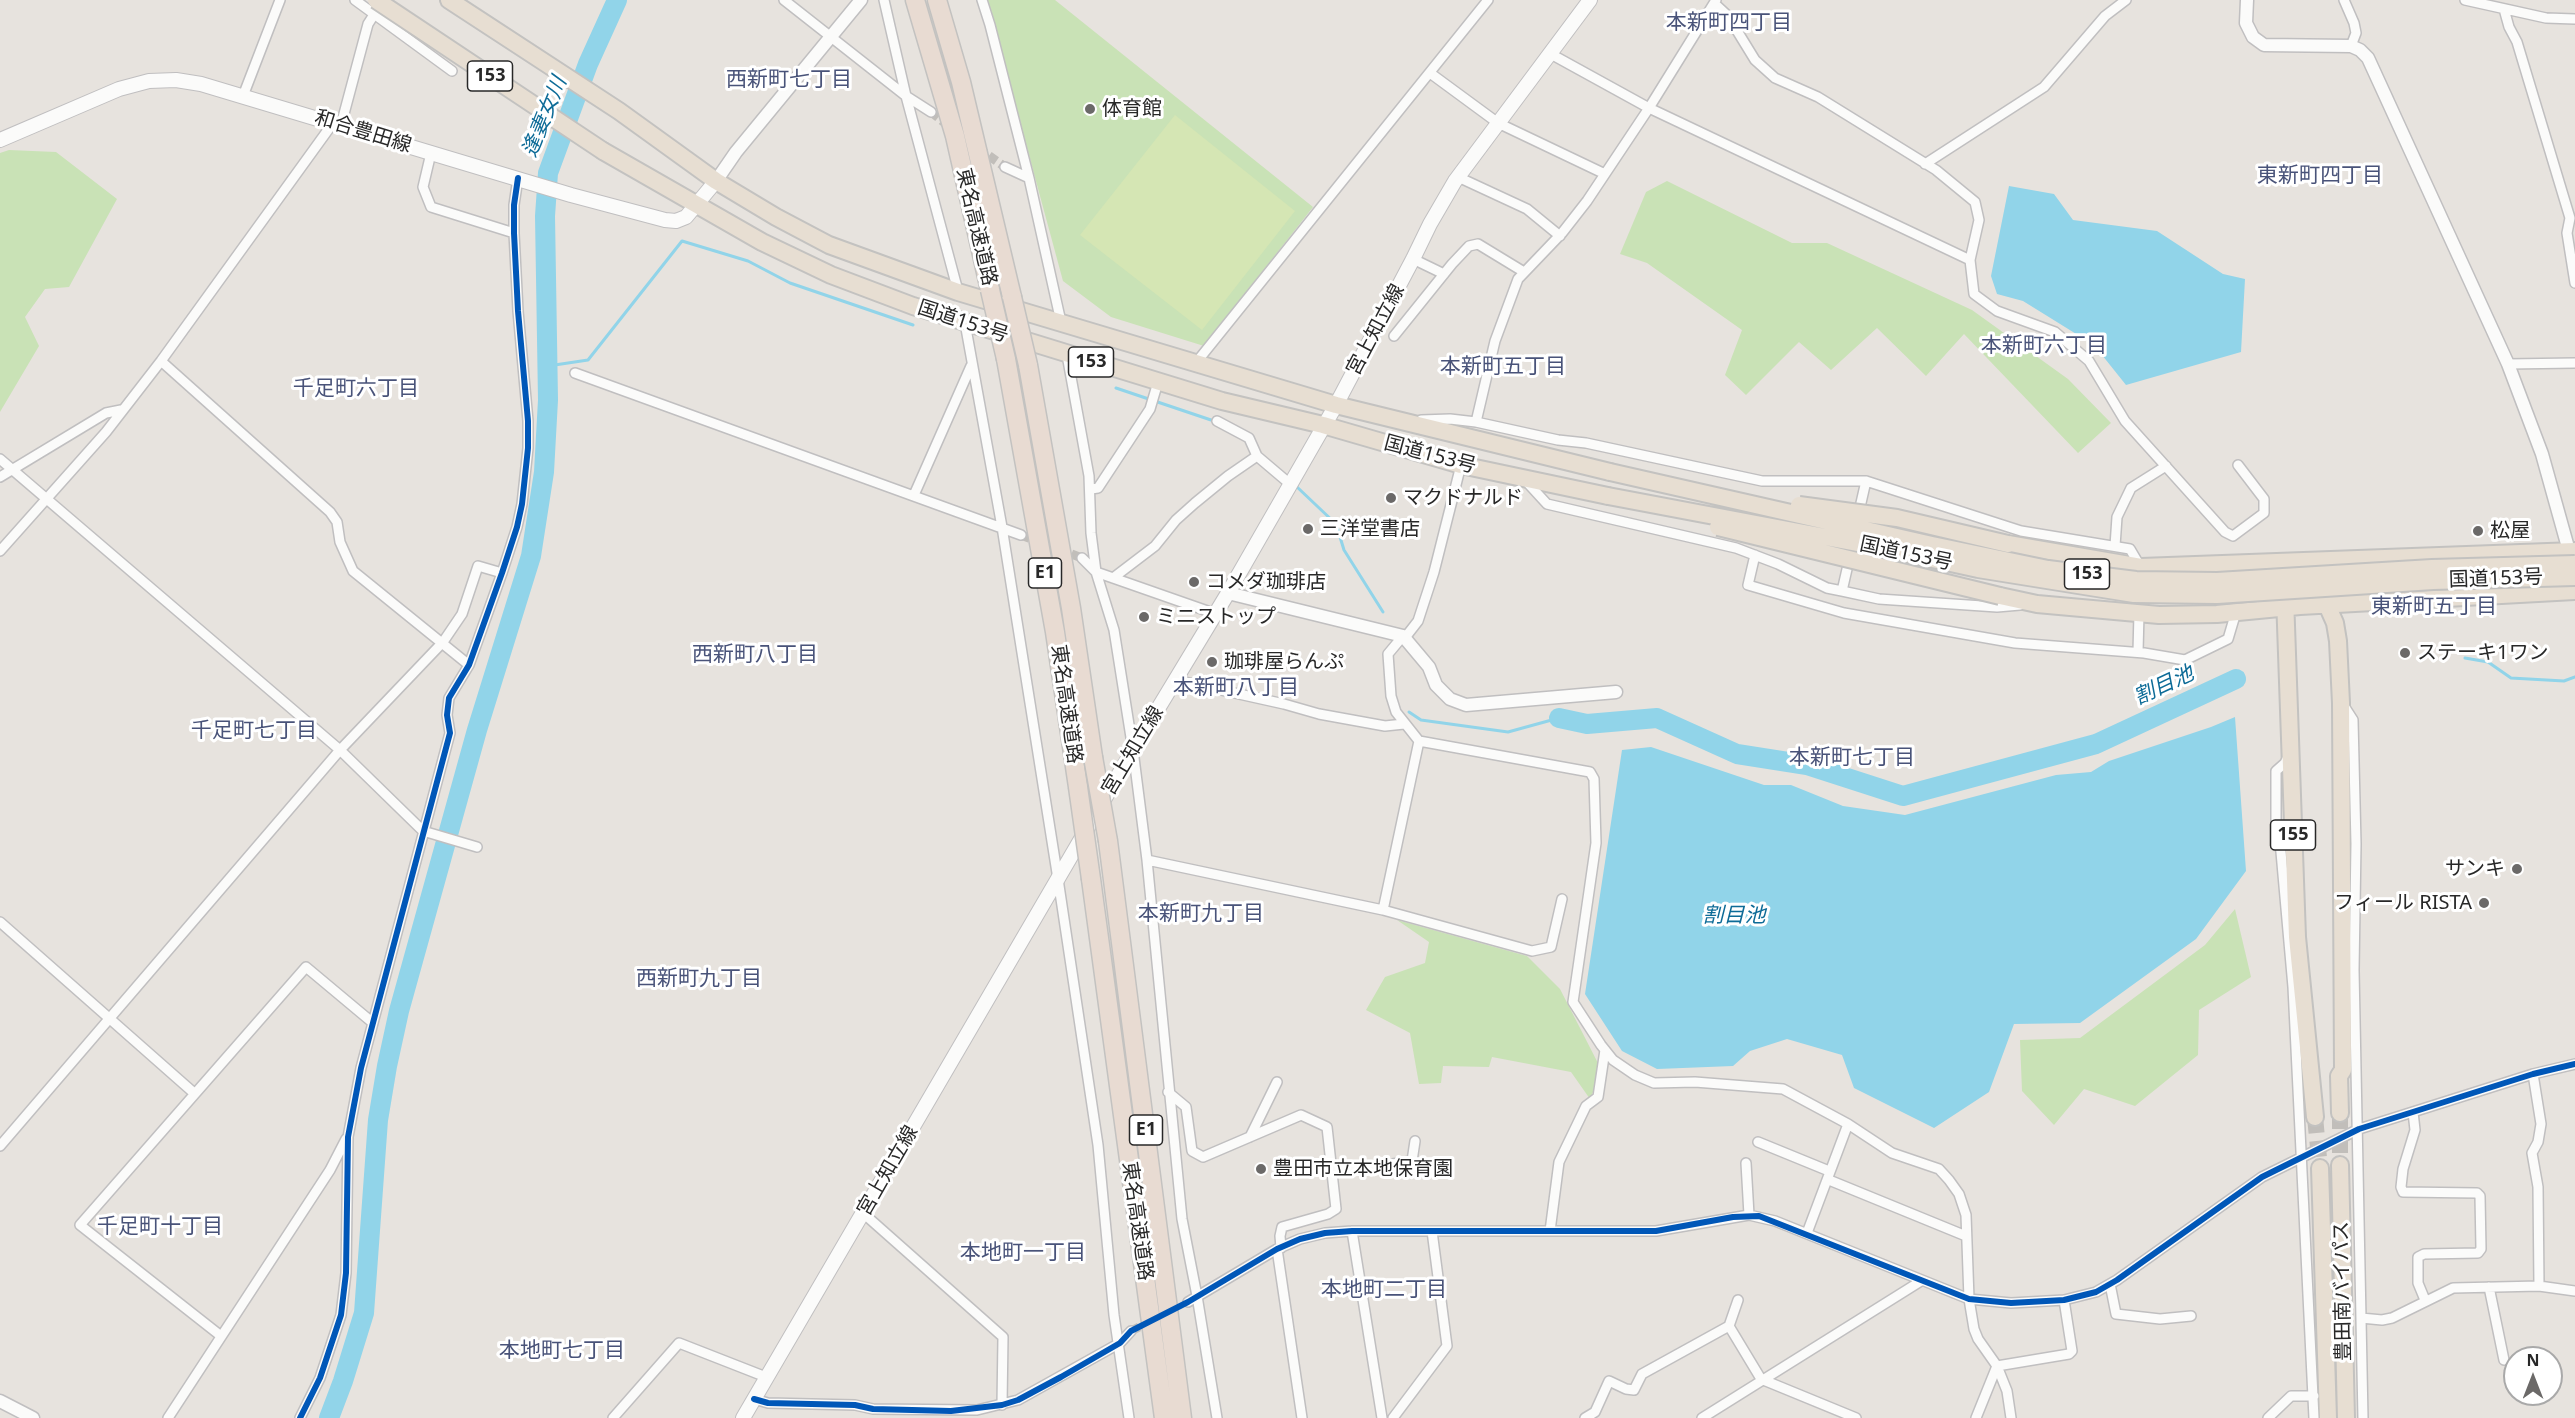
<!DOCTYPE html>
<meta charset="utf-8">
<style>
body{margin:0}
#map{position:relative;width:2575px;height:1418px;overflow:hidden;background:#e7e3de;font-family:"Noto Sans",sans-serif}
canvas{display:block}
.north{position:absolute;left:2503px;top:1346px;width:60px;height:60px;box-sizing:border-box;background:#fff;border:2px solid #a9a9a9;border-radius:50%;rotate:0deg;font-size:16px;font-weight:700;line-height:24px;text-align:center;color:#282828}
.north::after{content:'';display:block;margin:auto;width:21px;height:27px;background:#6b6968;clip-path:polygon(50% 0,100% 100%,50% 72%,0 100%)}
</style>
<div id="map">
<canvas width="2575" height="1418"></canvas>
<div class="north">N</div>
</div>
<script>
const ctx = document.querySelector('canvas').getContext('2d');
ctx.lineJoin = 'round';
function fillPath(path, color) {
  ctx.fillStyle = color;
  ctx.fill(path, 'evenodd');
}
function toPath(rows) {
  const path = new Path2D();
  for (const r of rows) {
    path.moveTo(r[0], r[1]);
    for (let i = 2; i < r.length; i += 2) path.lineTo(r[i], r[i + 1]);
  }
  return path;
}
function trace(path, color, width, dash) {
  ctx.strokeStyle = color;
  ctx.lineWidth = width;
  ctx.lineCap = dash ? 'butt' : 'round';
  ctx.setLineDash(dash || []);
  ctx.stroke(path);
}
function write(font, color, halo, rows, align = 'center') {
  ctx.font = font + ' "Noto Sans","Noto Sans JP",sans-serif';
  ctx.lineWidth = 6;
  ctx.setLineDash([]);
  ctx.textBaseline = 'middle';
  ctx.strokeStyle = halo;
  ctx.fillStyle = color;
  for (const [text, x, y, turn = 0] of rows) {
    ctx.save();
    ctx.translate(x, y);
    ctx.rotate((+turn || 0) * Math.PI / 180);
    ctx.textAlign = isNaN(turn) ? turn : align;
    if (halo) ctx.strokeText(text, 0, 0);
    ctx.fillText(text, 0, 0);
    ctx.restore();
  }
}
const green = toPath([
 [987,0,1055,0,1313,207,1204,346,1111,317,1063,281],
 [9,150,56,152,117,199,69,287,45,289,25,317,39,346,0,412,0,153],
 [1667,181,1792,243,1827,243,1972,310,2068,379,2111,423,2078,453,1964,334,1926,376,1877,328,1831,370,1799,342,1746,395,1725,375,1742,330,1647,263,1620,254,1646,192],
 [2235,909,2251,977,2199,1010,2198,1055,2135,1106,2084,1089,2054,1125,2022,1091,2020,1040,2080,1038,2205,945],
 [1397,920,1527,956,1560,989,1602,1071,1590,1099,1571,1072,1492,1057,1489,1067,1443,1066,1441,1083,1419,1084,1410,1033,1366,1010,1385,977,1425,963,1429,942]
]);
const pitch = toPath([
 [1175,115,1295,211,1202,330,1080,235]
]);
const water = toPath([
 [2009,186,2054,194,2073,220,2157,231,2223,274,2245,279,2241,352,2126,385,2094,345,2023,301,1997,294,1991,276],
 [2235,717,2246,871,2196,939,2080,1023,2014,1024,1989,1092,1934,1128,1854,1088,1842,1055,1787,1039,1750,1051,1733,1066,1657,1069,1622,1051,1585,994,1622,750,1651,747,1764,785,1791,785,1843,806,1905,815,2056,775,2091,772,2109,761,2211,727]
]);
const stream = toPath([
 [548,366,588,360,682,241,748,261,790,283,913,325],
 [1116,388,1211,420],
 [1297,487,1336,524,1344,550,1383,612],
 [2465,658,2488,662,2511,678,2564,681,2575,677],
 [2236,679,2243,678],
 [1409,712,1421,720,1508,732,1559,718]
]);
const river = toPath([
 [1559,718,1587,724,1657,718,1737,754,1807,765,1903,796,2096,744,2236,679],
 [329,1418,343,1381,364,1313,378,1120,387,1066,399,1011,477,730,531,556,544,472,548,400,545,216,548,173,588,64,617,0]
]);
const minorTunnel = toPath([
 [931,112,950,127],
 [978,148,1005,167],
 [1021,535,1082,558],
 [1131,1331,1153,1320]
]);
const trunkTunnel = toPath([
 [2340,1113,2340,1165],
 [2315,1117,2320,1168]
]);
const minor = toPath([
 [355,0,452,71],
 [784,0,906,96,931,112],
 [884,0,906,96,958,291],
 [982,0,990,25,1029,178,1061,322],
 [2344,0,2354,23,2356,33,2351,46],
 [2465,0,2546,18,2575,19],
 [1715,4,1728,16,1755,60,1775,78,1818,97,1936,170,1975,202,1979,220,1970,260,1974,294,1997,311,2055,332,2089,361,2125,421,2225,532,2233,536,2264,513,2264,499,2238,465],
 [2504,9,2509,27,2517,42,2570,218,2567,233,2575,283],
 [1549,53,1649,108,1970,260],
 [1430,73,1498,123,1605,174],
 [243,96,280,0],
 [341,125,368,24,382,2],
 [431,153,423,187,431,207,514,233],
 [1925,164,2044,87,2105,16,2126,0],
 [1005,167,1029,178],
 [1458,177,1527,209,1560,236],
 [1413,259,1444,274],
 [965,323,1002,527,1058,879,1098,1145,1114,1315,1129,1418],
 [1394,336,1452,264,1469,246,1478,244,1524,272],
 [1067,355,1089,476,1091,533,1096,572,1114,630,1133,750,1147,860,1182,1219,1197,1296,1217,1418],
 [161,361,330,512,337,522,340,542,353,571,469,665],
 [1195,364,1488,0],
 [2508,364,2575,363],
 [575,373,1021,535],
 [1421,420,1450,419,1476,422,1558,440,1586,443,1762,481,1866,481,2021,531,2130,549,2140,566],
 [1217,421,1249,438,1257,456,1290,484],
 [1476,422,1495,341,1518,279,1562,233,1587,201,1649,108,1716,0],
 [0,459,340,750,423,831,477,847],
 [0,477,106,413,121,410],
 [1525,480,1547,504,1736,548,1778,564,1827,588,1842,591,1879,599,1997,607,2020,605],
 [1091,489,1098,488,1150,409,1158,382],
 [914,495,971,366],
 [1858,516,1866,481],
 [2115,546,2117,517,2131,488,2166,466],
 [0,551,106,432,161,361,333,123],
 [1755,555,1748,585,1844,613,2015,643,2144,653,2185,660,2228,639,2236,612],
 [1082,558,1096,572,1216,614],
 [1113,578,1155,546,1176,520,1195,503,1228,476,1257,456],
 [1842,591,1850,556],
 [1403,636,1388,654,1391,696,1396,712,1419,741,1590,772,1594,779,1596,843,1573,1002,1601,1045,1613,1060,1635,1075,1654,1083,1695,1082,1783,1089,1848,1124,1892,1153,1939,1169,1949,1180,1959,1194,1966,1215,1969,1299,1974,1329,1978,1339,1997,1366,2007,1391,2011,1418],
 [1404,639,1418,621,1434,572,1461,465],
 [2138,652,2139,613],
 [1176,680,1284,704,1319,714,1385,726,1404,724],
 [2344,706,2353,720,2356,844,2354,970,2363,1418],
 [2289,755,2285,763,2276,771,2276,823,2281,852,2293,987,2314,1418],
 [1147,860,1383,910,1532,951,1551,947,1562,899],
 [1383,910,1419,741],
 [0,922,194,1093],
 [2533,1074,2541,1124,2538,1142,2532,1153,2538,1187,2539,1286],
 [1168,1092,1186,1107,1192,1151,1203,1157,1301,1115,1327,1127,1336,1209,1328,1214,1282,1227,1280,1236,1281,1248],
 [2413,1112,2415,1130,2403,1169,2401,1187,2403,1192,2477,1193,2480,1196,2481,1249,2478,1253,2424,1254,2418,1257,2418,1283,2425,1300],
 [1250,1137,1277,1082],
 [1758,1142,1829,1171],
 [0,1146,340,750,443,642,462,614,478,566,502,573],
 [1746,1163,1749,1215],
 [1332,1170,1343,1166,1360,1169,1412,1161,1415,1141],
 [1829,1180,1966,1236],
 [863,1213,1003,1337,1002,1405],
 [1352,1231,1382,1418],
 [1550,1231,1559,1162,1586,1106,1598,1097,1605,1050],
 [1807,1233,1848,1124],
 [1277,1249,1302,1418],
 [2110,1284,2116,1314,2160,1319,2191,1316],
 [2489,1287,2504,1360],
 [1188,1302,1277,1249,1300,1239,1325,1233,1352,1231,1656,1231,1749,1215,1775,1221,1969,1299,2011,1303,2064,1300,2096,1292,2117,1280,2262,1177,2359,1129,2533,1074,2575,1064],
 [2361,1318,2382,1320,2392,1318,2453,1288,2539,1286,2575,1291],
 [1729,1326,1761,1379,1856,1418],
 [221,1336,80,1225,306,967,373,1023],
 [754,1399,768,1403,855,1405,873,1409,977,1410,1018,1400,1120,1343,1131,1331],
 [168,1418,330,1170,346,1139],
 [300,1418,320,1378,341,1315,346,1273,348,1137,361,1068,450,733,447,715,449,698,469,665,502,573,517,527,522,504,528,448,528,421,518,311,514,233,514,205,518,178],
 [613,1418,679,1343,766,1377],
 [1393,1418,1447,1346,1432,1231],
 [1585,1418,1595,1412,1609,1381,1626,1389,1634,1390,1642,1374,1729,1326,1738,1300],
 [1702,1418,1921,1281],
 [1976,1418,1997,1366,2069,1354,2072,1351,2064,1300],
 [2268,1418,2291,1396,2314,1396]
]);
const tertiary = toPath([
 [2247,0,2246,23,2253,37,2264,45,2351,46,2360,50,2368,58,2508,364,2542,454,2569,551],
 [716,181,736,152,861,0],
 [1228,593,1403,636,1429,667,1436,685,1450,699,1466,705,1616,692],
 [0,1401,33,1418]
]);
const secondary = toPath([
 [0,140,119,89,149,81,176,80,201,84,571,195,665,220,676,221,686,217,716,181],
 [743,1418,1133,750,1228,593,1336,405,1413,259,1430,224,1455,181,1590,0]
]);
const trunk = toPath([
 [449,0,619,111,716,181,776,217,829,245,958,292,1336,405,1610,472],
 [603,151,762,242,831,275,913,306,1222,401,1323,425,1461,465,1608,496],
 [2008,544,2141,567,2575,551],
 [2326,595,2327,605,2335,623,2338,641,2341,703,2343,1070,2339,1076,2340,1113],
 [2000,596,2037,604,2159,615,2217,614,2300,606,2575,591],
 [2285,597,2297,937,2315,1117],
 [2340,1165,2346,1418],
 [2320,1168,2328,1418]
]);
const motorway = toPath([
 [915,0,955,136,990,290],
 [937,0,961,82,1012,297],
 [1006,359,1055,632,1078,787],
 [1028,365,1071,608,1093,757],
 [1108,841,1182,1418],
 [1091,879,1164,1418]
]);
const trunkBridge = toPath([
 [376,0,603,151],
 [1610,472,1932,545,2048,569,2136,580,2217,581,2432,568,2575,564],
 [1608,496,1873,546,1978,569,2134,594,2217,595,2433,581,2575,577],
 [1799,505,1897,518,2008,544],
 [1718,527,2000,596]
]);
const motorwayBridge = toPath([
 [990,290,1006,359],
 [1012,297,1028,365],
 [1093,757,1108,841],
 [1078,787,1091,879]
]);
const cycleway = toPath([
 [754,1399,768,1403,855,1405,873,1409,951,1411,1002,1405,1018,1400,1061,1377,1120,1343,1131,1331,1188,1302,1277,1249,1300,1239,1325,1233,1352,1231,1656,1231,1733,1217,1759,1216,1969,1299,2011,1303,2064,1300,2096,1292,2117,1280,2262,1177,2359,1129,2533,1074,2575,1064],
 [300,1418,320,1378,341,1315,346,1273,348,1137,361,1068,450,733,447,715,449,698,469,665,502,573,517,527,522,504,528,448,528,421,518,311,514,233,514,205,518,178]
]);
const markers = [
 [1090,109,6,"#6b6968"],
 [1391,498,6,"#6b6968"],
 [1308,529,6,"#6b6968"],
 [2478,531,6,"#6b6968"],
 [1194,582,6,"#6b6968"],
 [1144,617,6,"#6b6968"],
 [2405,653,6,"#6b6968"],
 [1212,662,6,"#6b6968"],
 [2517,869,6,"#6b6968"],
 [2484,903,6,"#6b6968"],
 [1261,1169,6,"#6b6968"]
];
const shields = [
 [490,76,45],
 [1091,362,45],
 [1045,573,33],
 [2087,574,45],
 [2293,835,45],
 [1146,1130,33]
];
const shieldNames = [
 ["153",490,76],
 ["153",1091,362],
 ["E1",1045,573],
 ["153",2087,574],
 ["155",2293,835],
 ["E1",1146,1130]
];
const poiNames = [
 ["体育館",1102,109],
 ["マクドナルド",1403,498],
 ["三洋堂書店",1320,529],
 ["松屋",2490,531],
 ["コメダ珈琲店",1206,582],
 ["ミニストップ",1156,617],
 ["ステーキ1ワン",2417,653],
 ["珈琲屋らんぷ",1224,662],
 ["サンキ",2505,869,"right"],
 ["フィール RISTA",2472,903,"right"],
 ["豊田市立本地保育園",1273,1169]
];
const streetNames = [
 ["和合豊田線",363,132,17],
 ["東名高速道路",976,227,77],
 ["国道153号",963,322,18],
 ["宮上知立線",1376,330,-62],
 ["国道153号",1430,455,15],
 ["国道153号",1906,554,12],
 ["国道153号",2496,579,-2],
 ["東名高速道路",1066,704,82],
 ["宮上知立線",1133,751,-59],
 ["宮上知立線",888,1171,-60],
 ["東名高速道路",1137,1221,82],
 ["豊田南バイパス",2343,1291,-91]
];
const neighbourhoodNames = [
 ["本新町四丁目",1729,23],
 ["西新町七丁目",789,80],
 ["東新町四丁目",2320,176],
 ["本新町六丁目",2044,346],
 ["本新町五丁目",1503,367],
 ["千足町六丁目",356,389],
 ["東新町五丁目",2434,607],
 ["西新町八丁目",755,655],
 ["本新町八丁目",1236,688],
 ["千足町七丁目",254,731],
 ["本新町七丁目",1852,758],
 ["本新町九丁目",1201,914],
 ["西新町九丁目",699,979],
 ["千足町十丁目",160,1227],
 ["本地町一丁目",1023,1253],
 ["本地町二丁目",1384,1290],
 ["本地町七丁目",562,1351]
];
const waterNames = [
 ["逢妻女川",545,117,-68],
 ["割目池",2164,686,-25],
 ["割目池",1734,916]
];
fillPath(green, '#c9e2b6');
fillPath(pitch, '#d5e6b4');
fillPath(water, '#91d4e9');
trace(stream, '#91d4e9', 3);
trace(river, '#91d4e9', 20);
trace(minorTunnel, '#c1beba', 9, [9, 4.5]);
trace(trunkTunnel, '#c1beba', 16, [16, 8]);
trace(minor, '#c0bfc0', 12);
trace(tertiary, '#c0bfc0', 15);
trace(secondary, '#c0bfc0', 16);
trace(trunk, '#c3c2c0', 20);
trace(motorway, '#c3c2c0', 21);
trace(minor, '#fbfbfa', 9);
trace(tertiary, '#fbfbfa', 12);
trace(secondary, '#fbfbfa', 14);
trace(trunk, '#e7ded2', 16);
trace(motorway, '#e8dbd2', 18);
trace(trunkBridge, '#c3c2c0', 20, []);
trace(motorwayBridge, '#c3c2c0', 21, []);
trace(trunkBridge, '#e7ded2', 16);
trace(motorwayBridge, '#e8dbd2', 18);
trace(cycleway, '#0057b8', 6);
for (const [x, y, r, color] of markers) {
  const dot = new Path2D();
  dot.arc(x, y, r, 0, 2 * Math.PI);
  ctx.fillStyle = color;
  ctx.fill(dot);
  trace(dot, '#fff', 2);
}
for (const [x, y, w] of shields) {
  const box = new Path2D();
  box.roundRect(x - w / 2, y - 15, w, 30, 4.5);
  ctx.fillStyle = '#fff';
  ctx.fill(box);
  trace(box, '#282828', 1.5);
}
write('bold 18px', '#282828', null, shieldNames);
write('20px', '#282828', '#fff', poiNames, 'left');
write('20px', '#282828', '#fff', streetNames);
write('21px', '#495379', '#fff', neighbourhoodNames);
write('italic 21px', '#0d6b97', '#fff', waterNames);
</script>
